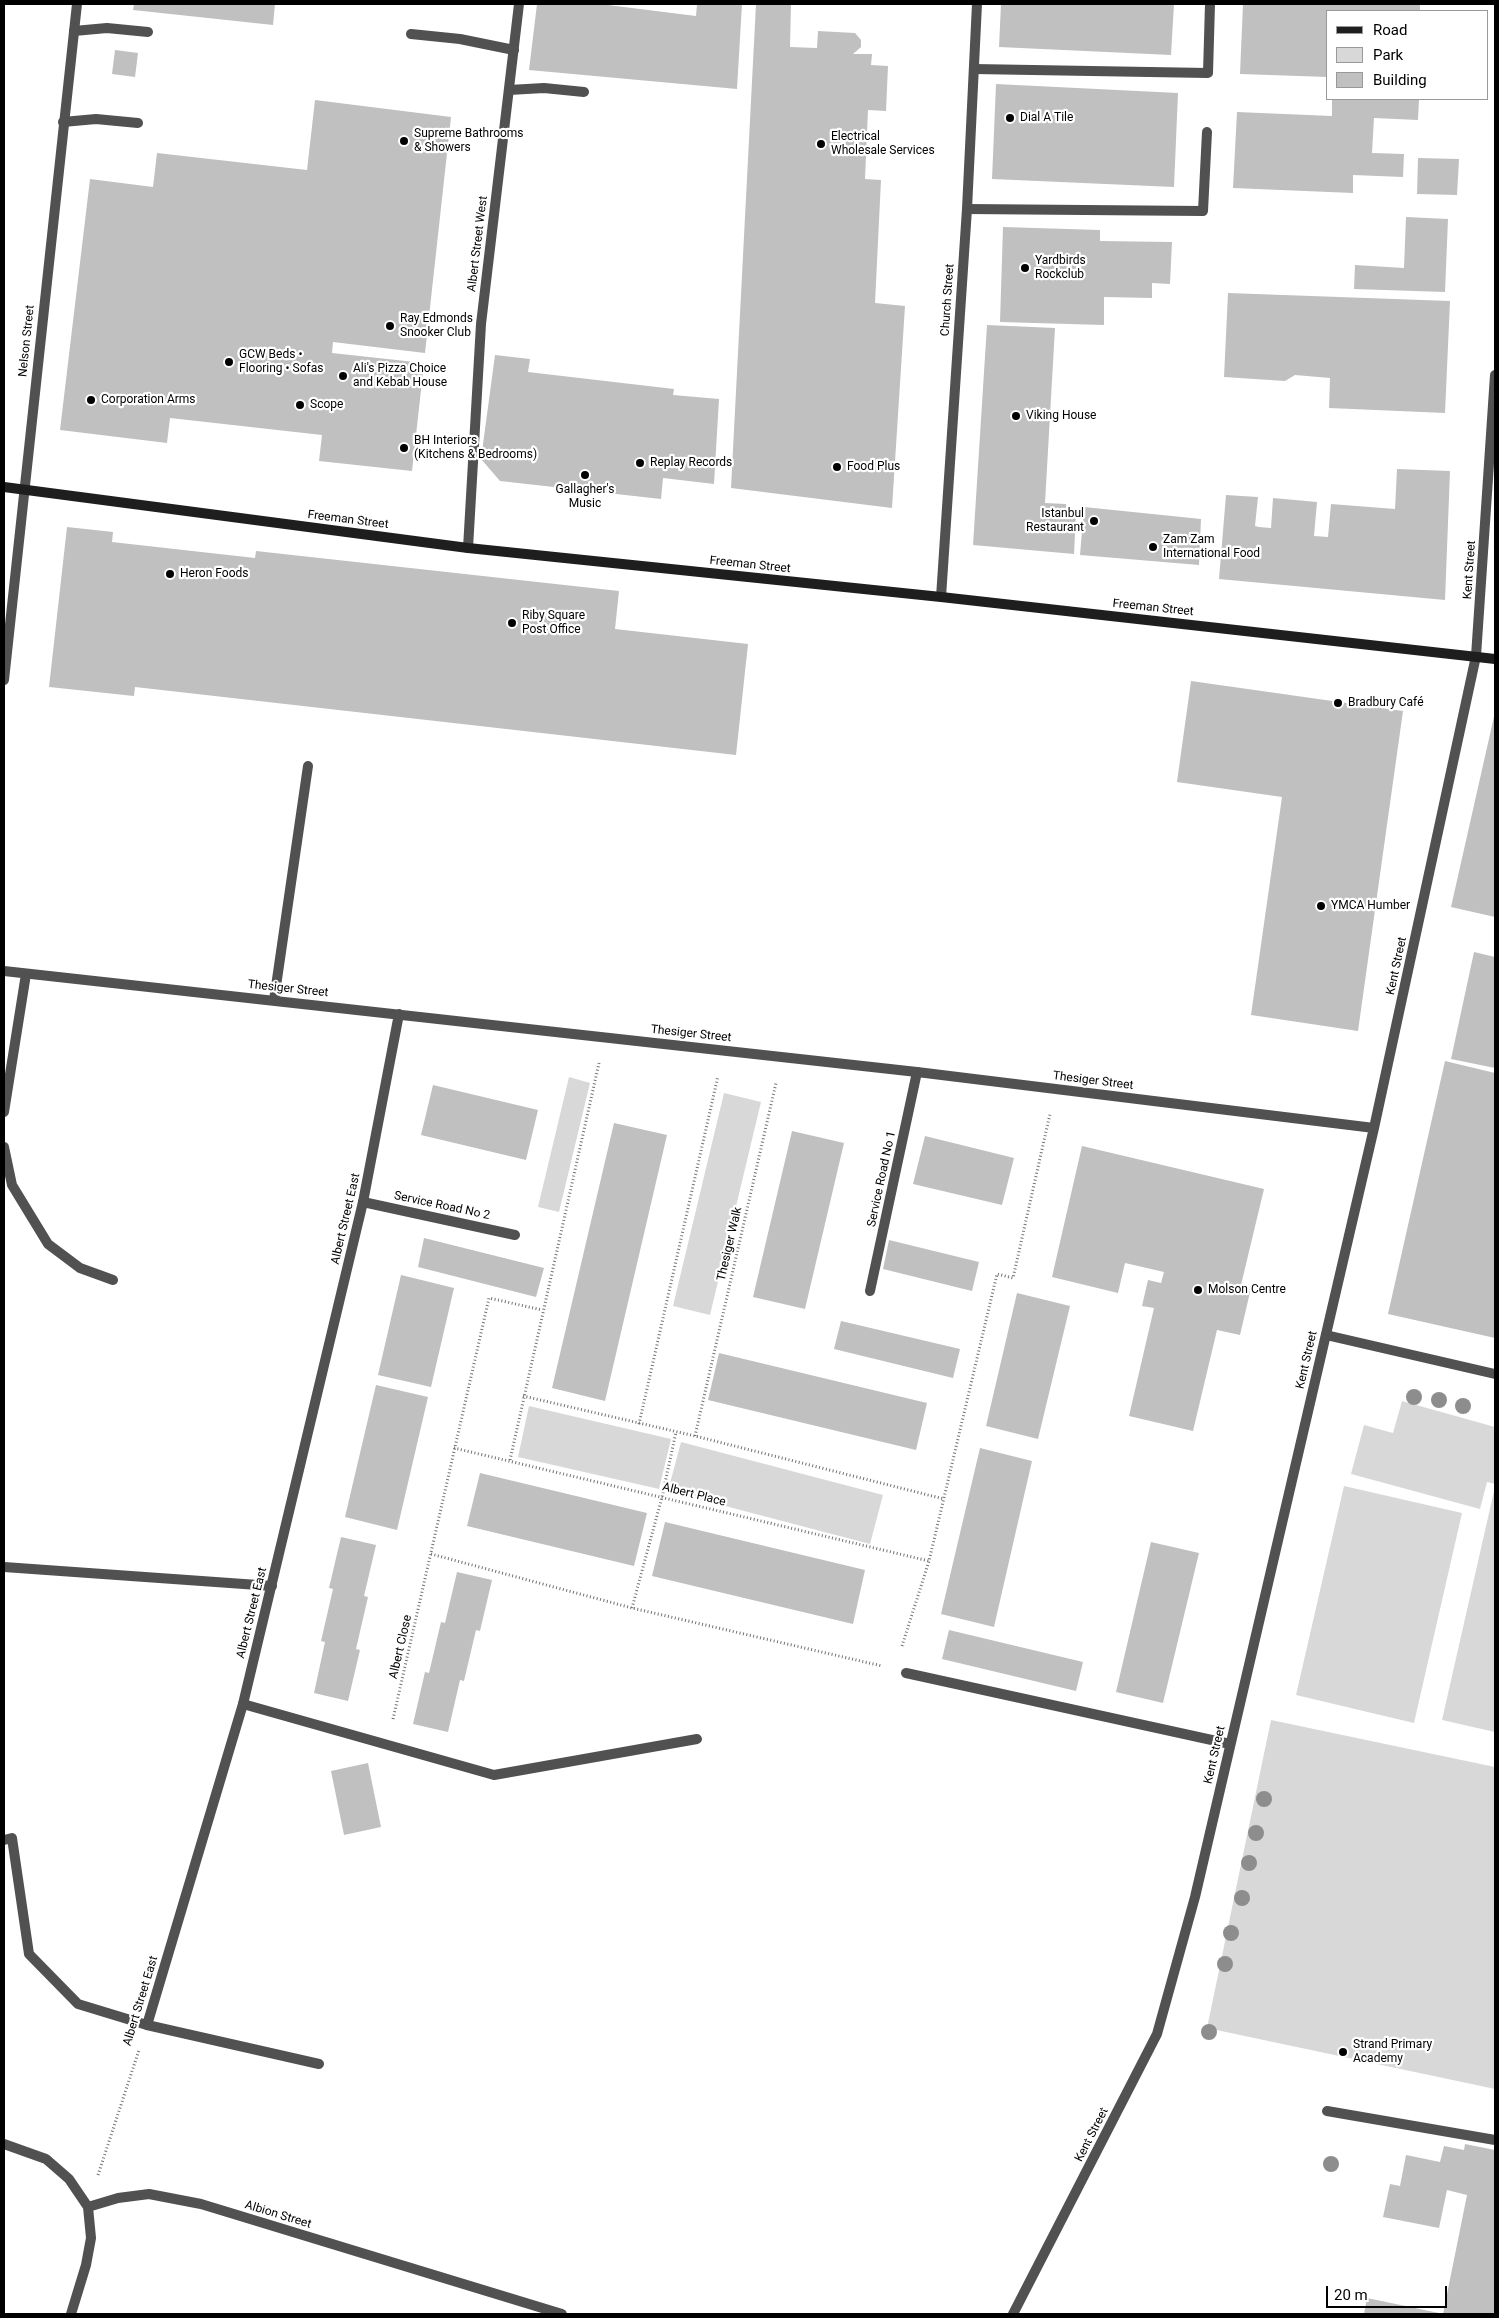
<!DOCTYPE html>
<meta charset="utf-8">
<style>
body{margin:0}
#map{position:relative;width:1499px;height:2318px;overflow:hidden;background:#fff;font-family:Roboto,sans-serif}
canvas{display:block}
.frame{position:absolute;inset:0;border:5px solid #000;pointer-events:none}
.legend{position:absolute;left:1326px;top:10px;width:162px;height:90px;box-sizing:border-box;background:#fff;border:1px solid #999;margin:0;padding:6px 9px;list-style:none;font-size:15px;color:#000}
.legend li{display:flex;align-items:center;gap:10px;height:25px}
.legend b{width:25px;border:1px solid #999}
.scale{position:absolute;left:1326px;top:2286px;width:121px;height:22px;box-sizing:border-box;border:2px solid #000;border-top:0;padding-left:6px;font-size:15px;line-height:18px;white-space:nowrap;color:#000;-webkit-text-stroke:4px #fff;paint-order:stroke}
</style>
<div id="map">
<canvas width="1499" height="2318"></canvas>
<div class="frame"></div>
<ul class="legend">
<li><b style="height:6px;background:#1e1e1e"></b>Road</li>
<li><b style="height:14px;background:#d8d8d8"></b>Park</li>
<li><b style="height:14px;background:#c0c0c0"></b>Building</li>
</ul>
<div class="scale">20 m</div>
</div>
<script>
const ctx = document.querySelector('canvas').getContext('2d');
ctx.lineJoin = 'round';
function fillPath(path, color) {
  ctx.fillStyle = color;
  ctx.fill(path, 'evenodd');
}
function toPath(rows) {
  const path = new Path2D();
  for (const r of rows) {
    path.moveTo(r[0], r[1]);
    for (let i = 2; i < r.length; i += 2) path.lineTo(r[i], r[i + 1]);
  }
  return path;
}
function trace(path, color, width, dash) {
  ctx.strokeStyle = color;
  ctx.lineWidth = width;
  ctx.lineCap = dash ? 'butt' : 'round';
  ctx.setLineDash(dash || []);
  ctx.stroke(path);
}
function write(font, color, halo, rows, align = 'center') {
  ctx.font = font + ' Roboto,sans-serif';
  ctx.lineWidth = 4.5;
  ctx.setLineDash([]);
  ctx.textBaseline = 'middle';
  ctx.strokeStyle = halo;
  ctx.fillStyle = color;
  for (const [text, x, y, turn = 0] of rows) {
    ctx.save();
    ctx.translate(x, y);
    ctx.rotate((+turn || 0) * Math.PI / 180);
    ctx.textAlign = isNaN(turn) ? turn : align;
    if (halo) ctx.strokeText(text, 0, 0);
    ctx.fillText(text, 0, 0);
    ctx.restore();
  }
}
const green = toPath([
 [569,1077,590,1083,559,1212,538,1207],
 [724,1093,761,1102,710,1315,673,1306],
 [1402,1401,1495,1427,1495,1484,1487,1482,1480,1509,1351,1474,1364,1425,1393,1433],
 [529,1406,671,1439,659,1489,518,1457],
 [681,1442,883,1495,870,1544,668,1491],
 [1344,1486,1462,1513,1414,1723,1296,1695],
 [1494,1491,1495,1491,1495,1732,1442,1720],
 [1271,1720,1495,1767,1495,2089,1207,2028]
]);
const building = toPath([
 [134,4,275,4,273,25,133,10],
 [537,4,600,4,696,16,697,4,742,4,737,89,529,70],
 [756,4,791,4,790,47,817,48,818,31,855,33,861,40,861,47,853,54,872,54,871,65,888,66,886,111,868,110,865,179,881,180,875,303,905,306,892,508,731,488],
 [1001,4,1174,4,1171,55,999,47],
 [1243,4,1420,4,1420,11,1328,11,1328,77,1240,74],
 [115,50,138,53,135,77,112,74],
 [996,84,1178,93,1174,187,992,179],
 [1332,99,1419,99,1418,120,1374,118,1372,153,1404,154,1403,177,1353,175,1353,193,1233,188,1237,112,1332,116],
 [315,100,451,117,425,353,333,342,332,353,424,363,412,471,319,461,322,435,170,418,167,443,60,430,90,179,153,187,157,153,307,170],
 [1418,158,1459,159,1457,195,1417,194],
 [1406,217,1448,219,1445,292,1354,289,1355,265,1404,268],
 [1003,227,1100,230,1100,241,1172,242,1170,284,1152,283,1152,298,1104,297,1104,325,1000,322],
 [1228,293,1450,301,1445,413,1329,408,1330,378,1295,375,1285,381,1224,377],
 [987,325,1055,328,1045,503,1066,504,1066,513,1076,513,1074,554,973,545],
 [495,355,530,359,528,372,674,389,673,395,719,399,714,484,663,478,661,499,500,481,481,459],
 [1397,469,1450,471,1445,600,1219,579,1226,495,1258,497,1255,526,1259,527,1271,528,1273,498,1317,502,1314,536,1328,537,1331,504,1395,509],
 [1084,507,1201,519,1199,565,1080,555],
 [67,527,113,532,112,542,255,558,256,551,619,591,615,629,748,644,736,755,135,687,134,696,49,687],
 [1191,681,1403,711,1358,1031,1251,1015,1282,797,1177,782],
 [1495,712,1495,917,1451,907],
 [1474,952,1495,957,1495,1068,1451,1059],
 [1445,1061,1495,1073,1495,1338,1388,1314],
 [433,1085,538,1110,526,1160,421,1135],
 [614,1123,667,1135,605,1401,552,1388],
 [792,1131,844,1143,805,1309,753,1297],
 [925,1136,1014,1158,1002,1205,913,1184],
 [1082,1146,1264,1189,1241,1285,1251,1288,1240,1335,1217,1330,1193,1431,1129,1416,1154,1308,1142,1306,1148,1280,1161,1283,1164,1272,1125,1263,1118,1293,1052,1277],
 [424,1238,544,1268,536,1297,418,1267],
 [889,1240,979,1262,972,1291,883,1269],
 [401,1275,454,1288,431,1387,378,1375],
 [1017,1293,1070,1306,1038,1439,986,1426],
 [841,1321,960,1349,953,1378,834,1349],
 [719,1353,927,1403,916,1450,708,1400],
 [376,1385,428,1397,397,1530,345,1517],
 [980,1448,1032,1461,994,1627,941,1614],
 [480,1473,647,1513,634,1566,467,1526],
 [665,1522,865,1570,853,1624,652,1576],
 [341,1537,376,1545,364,1596,368,1597,356,1649,360,1650,348,1701,314,1693,325,1642,321,1641,333,1589,329,1588],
 [1151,1542,1199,1553,1163,1703,1116,1692],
 [457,1572,492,1580,480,1631,476,1630,464,1681,460,1680,448,1732,413,1724,425,1672,429,1673,441,1622,445,1623],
 [949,1630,1083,1662,1076,1691,942,1659],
 [368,1763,381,1827,344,1835,331,1771],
 [1465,2144,1495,2150,1495,2314,1443,2314,1467,2195,1447,2190,1439,2228,1383,2217,1390,2184,1400,2186,1406,2155,1440,2162,1444,2146,1464,2150],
 [1367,2298,1439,2313,1439,2314,1364,2314]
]);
const path = toPath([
 [523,1396,695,1436,944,1499],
 [639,1424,718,1076],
 [695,1436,776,1083],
 [454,1448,929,1561],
 [510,1460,599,1063],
 [431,1554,632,1608,882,1666],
 [632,1608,662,1497,676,1432],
 [902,1646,929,1561,997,1274,1013,1278,1050,1114],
 [393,1719,489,1298,542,1310],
 [98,2175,139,2050]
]);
const service = toPath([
 [74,31,107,28,148,32],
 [411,34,460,39,514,50],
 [974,69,1208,73,1210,4],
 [509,90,544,88,584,92],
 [63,122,96,119,138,123],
 [967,209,1203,211,1207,132],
 [274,1000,308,766],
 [363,1202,515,1235],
 [870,1291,917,1072],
 [1326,1335,1495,1374],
 [4,1567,272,1586],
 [906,1673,1230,1744],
 [243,1704,494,1775,697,1739],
 [4,1840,12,1838,29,1954,78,2004,147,2025,319,2064],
 [1327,2111,1495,2140]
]);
const minor = toPath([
 [468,548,481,324,519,4],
 [941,597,967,209,977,4],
 [4,680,77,4],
 [4,971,917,1072,1374,1128],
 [4,1112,26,974],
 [4,1147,12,1185,48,1244,80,1268,113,1280],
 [147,2025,243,1704,363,1202,399,1014],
 [4,2144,46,2159,69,2179,88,2207],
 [88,2207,118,2198,149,2194,201,2204,562,2314],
 [71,2314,86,2265,91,2238,88,2207],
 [1013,2314,1157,2034,1195,1897,1374,1128,1476,656,1495,375]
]);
const secondary = toPath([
 [4,487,468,548,941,597,1495,659]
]);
const trees = [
 [1414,1397],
 [1439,1400],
 [1463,1406],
 [1264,1799],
 [1256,1833],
 [1249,1863],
 [1242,1898],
 [1231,1933],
 [1225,1964],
 [1209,2032],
 [1331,2164]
];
const markers = [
 [1010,118,5,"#000"],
 [404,141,5,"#000"],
 [821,144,5,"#000"],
 [1025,268,5,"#000"],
 [390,326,5,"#000"],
 [229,362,5,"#000"],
 [343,376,5,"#000"],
 [91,400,5,"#000"],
 [300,405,5,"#000"],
 [1016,416,5,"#000"],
 [404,448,5,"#000"],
 [640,463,5,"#000"],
 [837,467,5,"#000"],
 [585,475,5,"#000"],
 [1094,521,5,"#000"],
 [1153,547,5,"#000"],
 [170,574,5,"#000"],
 [512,623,5,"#000"],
 [1338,703,5,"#000"],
 [1321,906,5,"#000"],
 [1198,1290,5,"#000"],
 [1343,2052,5,"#000"]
];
const poiNames = [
 ["Dial A Tile",1020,118],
 ["Supreme Bathrooms",414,134],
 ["& Showers",414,148],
 ["Electrical",831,137],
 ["Wholesale Services",831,151],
 ["Yardbirds",1035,261],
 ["Rockclub",1035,275],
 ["Ray Edmonds",400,319],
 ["Snooker Club",400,333],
 ["GCW Beds •",239,355],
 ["Flooring • Sofas",239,369],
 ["Ali's Pizza Choice",353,369],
 ["and Kebab House",353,383],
 ["Corporation Arms",101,400],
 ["Scope",310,405],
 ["Viking House",1026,416],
 ["BH Interiors",414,441],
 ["(Kitchens & Bedrooms)",414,455],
 ["Replay Records",650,463],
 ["Food Plus",847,467],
 ["Gallagher's",585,490,"center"],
 ["Music",585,504,"center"],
 ["Istanbul",1084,514,"right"],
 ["Restaurant",1084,528,"right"],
 ["Zam Zam",1163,540],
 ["International Food",1163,554],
 ["Heron Foods",180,574],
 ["Riby Square",522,616],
 ["Post Office",522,630],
 ["Bradbury Café",1348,703],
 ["YMCA Humber",1331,906],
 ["Molson Centre",1208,1290],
 ["Strand Primary",1353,2045],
 ["Academy",1353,2059]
];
const streetNames = [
 ["Albert Street West",478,244,-83],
 ["Church Street",948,300,-86],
 ["Nelson Street",27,341,-84],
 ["Freeman Street",348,520,7],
 ["Freeman Street",750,565,6],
 ["Kent Street",1470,570,-86],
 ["Freeman Street",1153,608,6],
 ["Kent Street",1397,966,-78],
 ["Thesiger Street",288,989,6],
 ["Thesiger Street",691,1034,6],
 ["Thesiger Street",1093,1081,7],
 ["Service Road No 1",882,1179,-78],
 ["Service Road No 2",442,1206,12],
 ["Albert Street East",346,1219,-77],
 ["Thesiger Walk",730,1244,-77],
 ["Kent Street",1307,1360,-77],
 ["Albert Place",694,1495,14],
 ["Albert Street East",252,1613,-76],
 ["Albert Close",401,1647,-77],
 ["Kent Street",1215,1755,-77],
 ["Albert Street East",141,2001,-73],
 ["Kent Street",1092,2135,-63],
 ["Albion Street",278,2215,17]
];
fillPath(green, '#d8d8d8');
fillPath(building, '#c0c0c0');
trace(path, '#737373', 3, [1, 2.5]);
trace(service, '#515151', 10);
trace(minor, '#515151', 10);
trace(secondary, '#1e1e1e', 10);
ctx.fillStyle = '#8d8d8d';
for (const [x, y] of trees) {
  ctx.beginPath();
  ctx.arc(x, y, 8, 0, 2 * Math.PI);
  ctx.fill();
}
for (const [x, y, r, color] of markers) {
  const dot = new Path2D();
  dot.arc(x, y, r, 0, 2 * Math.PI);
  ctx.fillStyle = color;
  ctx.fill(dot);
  trace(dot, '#fff', 2);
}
write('12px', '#000', '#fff', poiNames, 'left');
write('12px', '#000', '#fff', streetNames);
</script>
